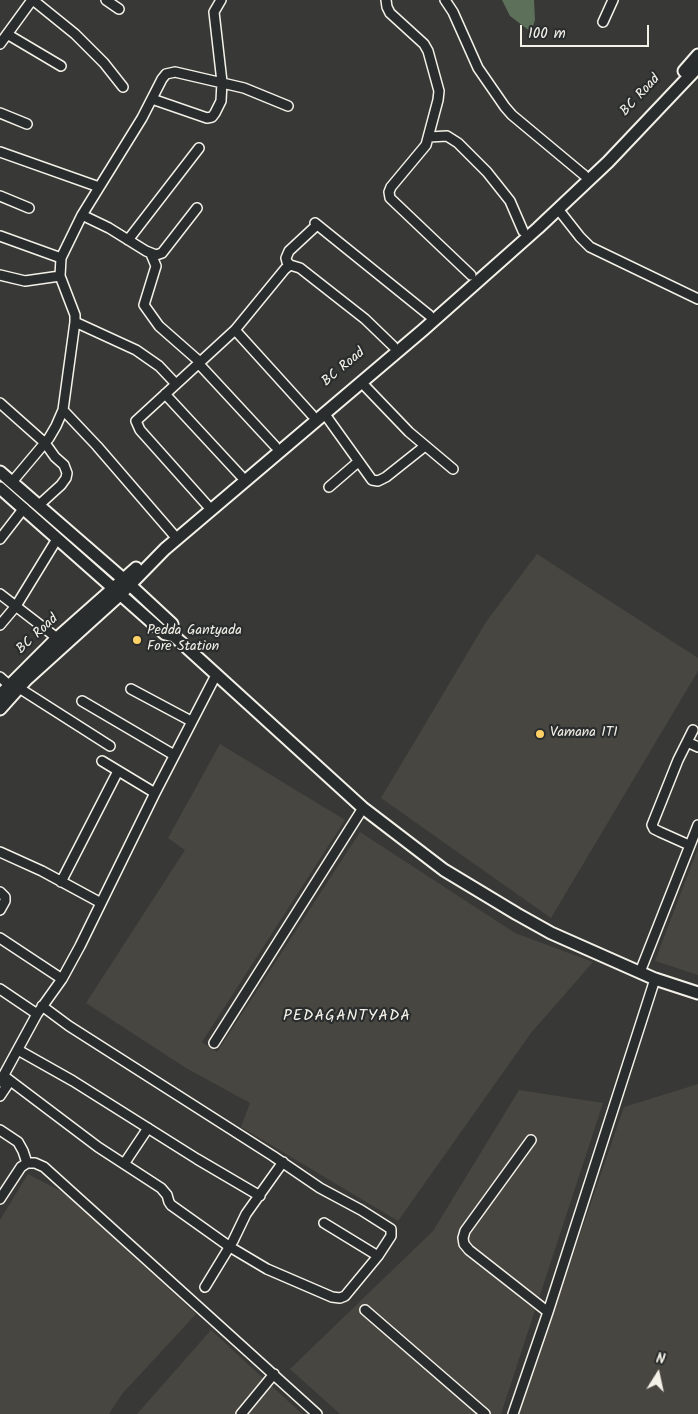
<!DOCTYPE html>
<style>
body{margin:0}
#map{position:relative;width:698px;height:1414px;overflow:hidden;background:#383836;font-family:Kalam,sans-serif}
canvas{display:block}
.north{position:absolute;left:633px;top:1349px;width:50px;height:50px;-webkit-text-stroke:4px #2a2d2e;paint-order:stroke;rotate:10deg;font-size:14px;font-weight:700;line-height:20px;text-align:center;color:#f4f1e8}
.north::after{content:'';display:block;margin:auto;width:18px;height:22px;background:#f4f1e8;clip-path:polygon(50% 0,100% 100%,50% 72%,0 100%)}
.scale{position:absolute;left:520px;top:25px;width:129px;height:22px;box-sizing:border-box;border:2px solid #f4f1e8;border-top:0;padding-left:6px;font-size:15px;line-height:18px;white-space:nowrap;color:#f4f1e8;-webkit-text-stroke:4px #2a2d2e;paint-order:stroke}
</style>
<div id="map">
<canvas width="698" height="1414"></canvas>
<div class="north">N</div>
<div class="scale">100 m</div>
</div>
<script>
const ctx = document.querySelector('canvas').getContext('2d');
ctx.lineJoin = 'round';
function fillPath(path, color) {
  ctx.fillStyle = color;
  ctx.fill(path, 'evenodd');
}
function toPath(rows) {
  const path = new Path2D();
  for (const r of rows) {
    path.moveTo(r[0], r[1]);
    for (let i = 2; i < r.length; i += 2) path.lineTo(r[i], r[i + 1]);
  }
  return path;
}
function trace(path, color, width, dash) {
  ctx.strokeStyle = color;
  ctx.lineWidth = width;
  ctx.lineCap = dash ? 'butt' : 'round';
  ctx.setLineDash(dash || []);
  ctx.stroke(path);
}
function write(font, color, halo, rows, align = 'center') {
  ctx.font = font + ' Kalam,sans-serif';
  ctx.lineWidth = 4.5;
  ctx.setLineDash([]);
  ctx.textBaseline = 'middle';
  ctx.strokeStyle = halo;
  ctx.fillStyle = color;
  for (const [text, x, y, turn = 0] of rows) {
    ctx.save();
    ctx.translate(x, y);
    ctx.rotate((+turn || 0) * Math.PI / 180);
    ctx.textAlign = isNaN(turn) ? turn : align;
    if (halo) ctx.strokeText(text, 0, 0);
    ctx.fillText(text, 0, 0);
    ctx.restore();
  }
}
const built = toPath([
 [537,554,698,658,698,671,551,918,381,798,486,622],
 [220,744,345,820,202,1042,217,1052,360,832,515,933,593,962,531,1033,398,1221,241,1127,250,1103,186,1068,86,1003,185,850,168,838],
 [698,848,698,975,655,961],
 [698,1084,698,1414,518,1414,624,1107],
 [519,1090,603,1103,501,1414,340,1414,290,1369,433,1231],
 [28,1174,66,1194,196,1314,122,1394,109,1414,0,1414,0,1220],
 [211,1330,302,1414,137,1414]
]);
const green = toPath([
 [502,0,534,0,535,20,531,32,510,16]
]);
const minor = toPath([
 [33,0,75,34,104,63,123,87],
 [106,0,119,9],
 [386,0,387,7,390,13,424,44,428,51,439,91,438,100,426,145,391,187,389,192,390,198,471,275],
 [445,0,453,12,478,68,505,107,512,115,584,175],
 [603,22,613,0],
 [7,34,61,66],
 [0,44,32,0],
 [152,99,207,118,212,117,215,113,221,101,222,82,214,12,221,0],
 [0,113,27,124],
 [429,137,447,136,458,143,487,172,510,201,523,231],
 [0,152,99,187],
 [0,196,29,208],
 [558,209,580,237,590,247,698,299],
 [82,215,109,228,146,251,156,255,162,253,197,208],
 [315,223,429,315],
 [0,236,61,258],
 [128,240,199,148],
 [151,254,156,266,144,305,159,326,200,362,199,364,275,446],
 [290,265,287,262,286,258,289,251,317,225],
 [0,275,25,281,60,276],
 [75,322,136,350,159,366,176,384],
 [235,330,312,415],
 [361,382,409,432,453,469],
 [165,394,241,476],
 [0,403,45,443,55,457,64,465,67,473,66,478,61,485,39,505],
 [63,410,97,446,173,534],
 [324,413,372,480,378,481,386,477,425,446],
 [12,482,49,438,56,426,63,410,75,322,75,315,60,276,61,258,82,215,142,118,162,79,166,74,175,72,244,88,288,106],
 [329,487,358,462],
 [207,505,140,430,136,421,235,330,285,269,290,265,300,268,365,319,393,346],
 [0,539,24,508],
 [0,594,57,638],
 [0,625,16,606,57,539],
 [0,677,9,685],
 [19,688,110,746],
 [131,689,191,721],
 [82,701,174,755],
 [687,742,698,747],
 [102,761,155,793],
 [689,845,660,832,654,829,652,825,678,760,693,730],
 [0,852,42,871,101,903],
 [61,882,118,771],
 [0,892,5,897,5,901,0,910],
 [0,938,62,979],
 [640,972,698,825],
 [0,989,37,1014],
 [214,1043,363,808],
 [18,1050,73,1081,197,1159,260,1196],
 [4,1076,98,1147,161,1188,167,1195,169,1202,171,1205,230,1247,267,1269,332,1297,340,1298,345,1296,378,1256,391,1236,391,1229,361,1210,320,1188,273,1156,69,1026,42,1006],
 [0,1082,37,1014,62,979,80,946,155,793,216,675],
 [0,1096,10,1081],
 [0,1130,18,1142,23,1151,27,1163],
 [531,1140,465,1231,463,1238,464,1244,469,1250,548,1312],
 [124,1164,148,1128],
 [0,1199,21,1167,27,1163,35,1163,44,1167,317,1414],
 [324,1223,378,1256],
 [205,1287,233,1241,246,1214,283,1162],
 [365,1310,485,1414],
 [241,1414,274,1374],
 [513,1414,548,1312,655,979]
]);
const tertiary = toPath([
 [684,71,698,55],
 [0,472,130,585,172,624,174,636],
 [0,488,165,634,174,636,363,808,444,870,517,914,551,933,655,979,698,993],
 [0,695,57,638,136,568],
 [0,709,26,680,121,594,165,549,423,330,538,228,608,162,698,67]
]);
const markers = [
 [137,640,5,"#ffd166"],
 [540,734,5,"#ffd166"]
];
const streetNames = [
 ["BC Road",641,96,-47],
 ["BC Road",344,368,-40],
 ["BC Road",38,635,-43]
];
const poiNames = [
 ["Pedda Gantyada",147,632],
 ["Fore Station",147,648],
 ["Vamana ITI",550,734]
];
const quarterNames = [
 ["PEDAGANTYADA",347,1017]
];
fillPath(built, '#484640');
fillPath(green, '#5c705a');
trace(minor, '#f4f1e8', 12);
trace(tertiary, '#f4f1e8', 15);
trace(minor, '#2a2d2e', 9);
trace(tertiary, '#2a2d2e', 11);
for (const [x, y, r, color] of markers) {
  const dot = new Path2D();
  dot.arc(x, y, r, 0, 2 * Math.PI);
  ctx.fillStyle = color;
  ctx.fill(dot);
  trace(dot, '#2a2d2e', 2);
}
write('14px', '#f4f1e8', '#2a2d2e', streetNames);
write('14px', '#f4f1e8', '#2a2d2e', poiNames, 'left');
ctx.letterSpacing = '1px';
write('16px', '#f4f1e8', '#2a2d2e', quarterNames);
ctx.letterSpacing = '0px';
</script>
